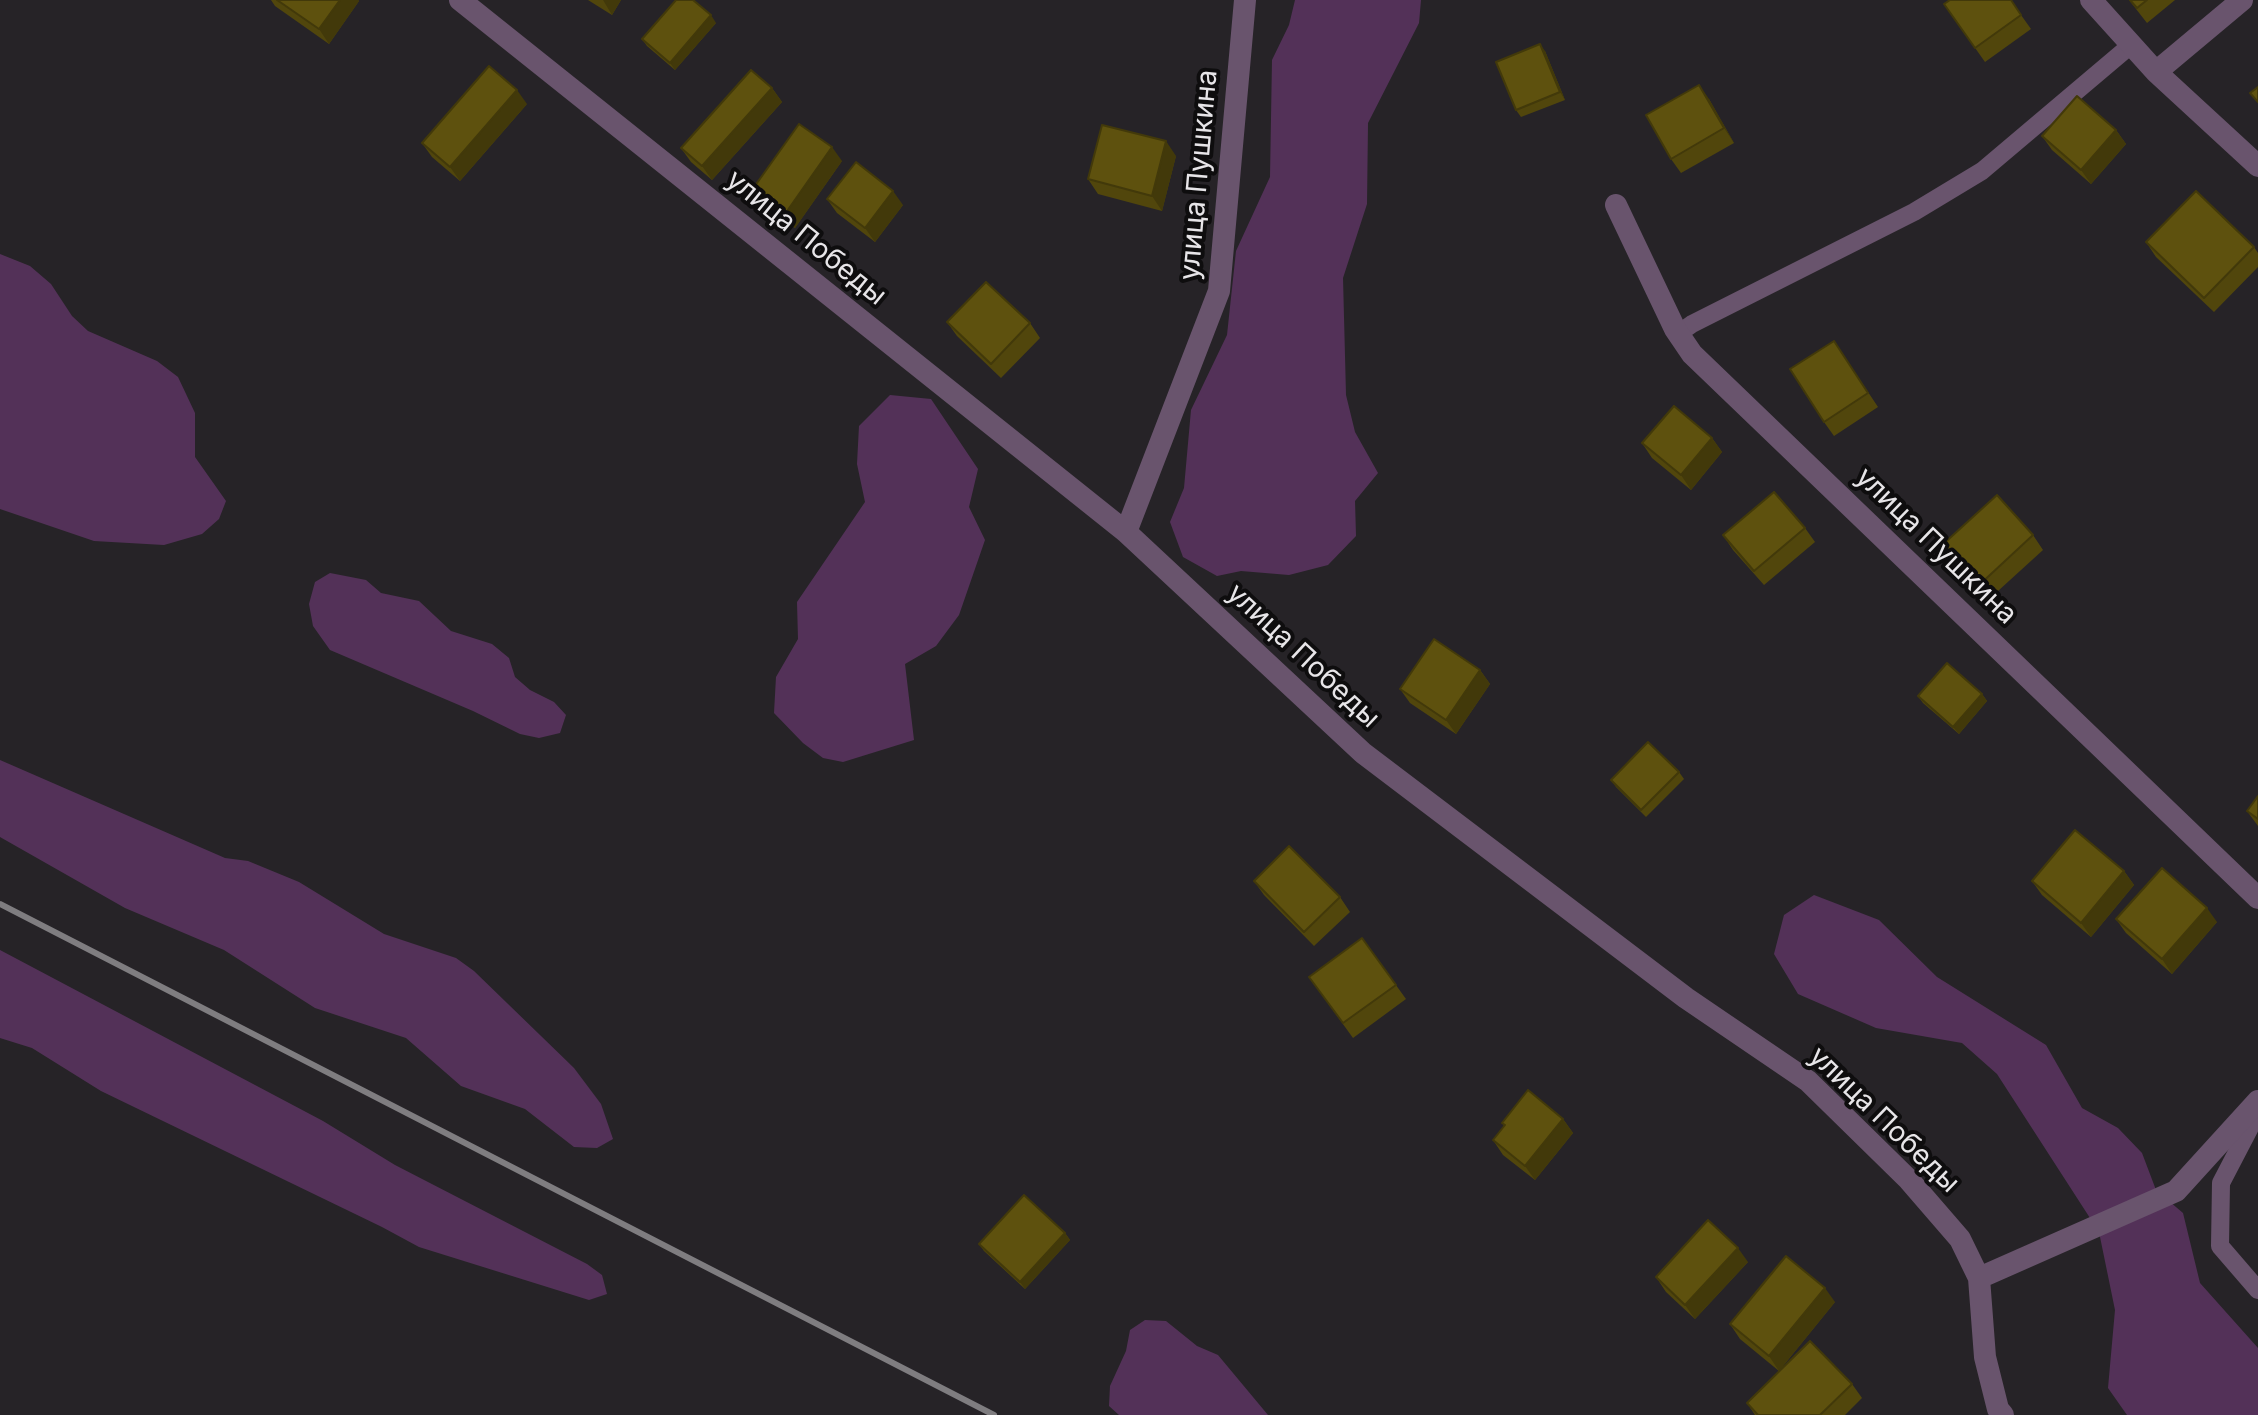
<!DOCTYPE html>
<meta charset="utf-8">
<style>
body{margin:0}
canvas{display:block;background:#262327}
</style>
<canvas width="2258" height="1415"></canvas>
<script>
const ctx = document.querySelector('canvas').getContext('2d');
ctx.lineJoin = 'round';
function fillPath(path, color) {
  ctx.fillStyle = color;
  ctx.fill(path, 'evenodd');
}
function toPath(rows) {
  const path = new Path2D();
  for (const r of rows) {
    path.moveTo(r[0], r[1]);
    for (let i = 2; i < r.length; i += 2) path.lineTo(r[i], r[i + 1]);
  }
  return path;
}
function trace(path, color, width, dash) {
  ctx.strokeStyle = color;
  ctx.lineWidth = width;
  ctx.lineCap = dash ? 'butt' : 'round';
  ctx.setLineDash(dash || []);
  ctx.stroke(path);
}
function write(font, color, halo, rows, align = 'center') {
  ctx.font = font + ' Inter,sans-serif';
  ctx.lineWidth = 8;
  ctx.setLineDash([]);
  ctx.textBaseline = 'middle';
  ctx.strokeStyle = halo;
  ctx.fillStyle = color;
  for (const [text, x, y, turn = 0] of rows) {
    ctx.save();
    ctx.translate(x, y);
    ctx.rotate((+turn || 0) * Math.PI / 180);
    ctx.textAlign = isNaN(turn) ? turn : align;
    if (halo) ctx.strokeText(text, 0, 0);
    ctx.fillText(text, 0, 0);
    ctx.restore();
  }
}
const green = toPath([
 [1295,0,1421,0,1419,23,1368,123,1367,204,1343,278,1346,395,1355,432,1378,473,1355,501,1356,536,1328,565,1289,575,1241,571,1217,576,1183,557,1170,522,1184,488,1191,410,1227,335,1236,251,1270,177,1272,60,1289,25],
 [0,254,30,266,51,284,72,316,88,331,157,361,178,377,195,413,195,457,226,501,219,519,202,534,164,545,94,541,0,509],
 [890,395,931,399,978,469,969,507,985,540,959,615,936,646,905,664,914,740,843,762,823,758,803,743,774,713,776,677,798,639,797,602,865,502,857,464,859,426],
 [330,573,366,580,381,593,419,601,451,631,492,644,509,658,515,677,530,690,554,702,566,715,560,733,539,738,520,734,473,711,330,650,313,626,309,604,315,582],
 [0,760,225,858,248,861,299,882,384,934,456,958,474,971,574,1068,601,1104,613,1139,597,1148,574,1147,525,1109,461,1086,406,1038,315,1008,224,950,125,908,0,837],
 [1814,895,1879,920,1937,977,2046,1045,2082,1108,2118,1128,2142,1153,2156,1190,2183,1213,2200,1283,2258,1348,2258,1415,2127,1415,2108,1388,2115,1310,2099,1232,1997,1074,1962,1043,1876,1028,1798,994,1774,954,1784,915],
 [0,950,323,1121,395,1165,587,1264,602,1275,607,1294,589,1300,419,1247,382,1227,101,1091,32,1048,0,1038],
 [1145,1320,1166,1321,1197,1346,1218,1355,1268,1415,1119,1415,1109,1406,1110,1386,1126,1351,1130,1330]
]);
const service = toPath([
 [1678,334,1692,324,1914,212,1982,171,2131,45],
 [2258,1112,2221,1183,2220,1246,2258,1290]
]);
const minor = toPath([
 [460,0,1126,532,1363,753,1686,998,1808,1081,1909,1180,1960,1239,1979,1278,1985,1357,1998,1409,2003,1415],
 [2091,0,2156,72,2258,166],
 [2156,72,2242,0],
 [1616,205,1675,329,1692,354,2258,898],
 [1126,532,1219,291,1245,0],
 [1979,1278,2176,1191,2258,1101]
]);
const rail = toPath([
 [0,904,994,1415]
]);
const wall = toPath([
 [271,0,358,0,359,1,329,44,275,6],
 [588,0,621,0,612,15],
 [2129,0,2175,0,2147,23],
 [1944,4,2021,15,2031,29,1985,62],
 [716,23,675,70,647,46,642,39],
 [1545,51,1565,100,1521,117,1516,110],
 [772,88,782,102,712,180,691,162,681,148],
 [1709,99,1734,143,1681,173,1671,159],
 [527,104,460,181,432,157,422,143],
 [2116,130,2126,144,2091,184,2052,150,2042,136],
 [1176,156,1162,211,1098,194,1088,179],
 [842,161,795,228,762,205,752,190],
 [827,199,903,205,875,242,837,213],
 [2146,242,2254,247,2258,253,2258,267,2214,312,2156,257],
 [947,322,1030,323,1040,338,1001,378,957,336],
 [1834,341,1878,407,1834,436,1824,422],
 [1712,438,1722,452,1691,490,1652,458,1642,443],
 [1805,528,1815,542,1764,585,1733,550,1723,535],
 [2033,535,2043,550,1987,601,1950,561,1940,547],
 [1480,670,1490,684,1456,734,1410,703,1400,689],
 [1982,694,1987,701,1959,734,1923,703,1918,696],
 [1679,772,1684,779,1646,817,1616,787,1611,780],
 [2258,796,2258,826,2247,811],
 [2124,871,2134,885,2091,937,2042,895,2032,881],
 [1254,881,1340,897,1350,912,1314,946,1264,895],
 [2116,919,2217,922,2172,974,2126,933],
 [1362,938,1406,999,1353,1038,1309,977],
 [1563,1119,1573,1133,1535,1180,1503,1155,1493,1140,1504,1126,1502,1123],
 [1065,1233,1070,1240,1025,1289,984,1251,979,1244],
 [1748,1262,1695,1319,1666,1292,1656,1277],
 [1835,1302,1779,1371,1740,1339,1730,1324],
 [1852,1384,1862,1398,1845,1415,1755,1415,1747,1403]
]);
const shadedWall = toPath([
 [340,0,358,0,359,1,329,44,319,29],
 [603,0,621,0,612,15],
 [711,15,716,23,675,70,670,63],
 [1540,44,1545,51,1565,100,1560,92],
 [1699,85,1709,99,1734,143,1724,128],
 [772,88,782,102,712,180,702,166],
 [517,90,527,104,460,181,450,167],
 [2116,130,2126,144,2091,184,2081,170],
 [1166,141,1176,156,1162,211,1152,196],
 [832,147,842,161,795,228,785,214],
 [893,191,903,205,875,242,865,228],
 [1712,438,1722,452,1691,490,1681,475],
 [1480,670,1490,684,1456,734,1446,720],
 [1982,694,1987,701,1959,734,1953,727],
 [2124,871,2134,885,2091,937,2081,923],
 [2207,908,2217,922,2172,974,2162,959],
 [1563,1119,1573,1133,1535,1180,1525,1166],
 [1065,1233,1070,1240,1025,1289,1020,1282],
 [1738,1248,1748,1262,1695,1319,1685,1305],
 [1825,1288,1835,1302,1779,1371,1769,1356]
]);
const building = toPath([
 [277,0,340,0,319,29,277,0],
 [676,0,693,0,711,15,670,63,642,39,676,0],
 [1950,0,2011,0,2021,15,1975,48,1944,4,1950,0],
 [2130,0,2147,0,2137,8,2130,0],
 [1540,44,1560,92,1516,110,1496,62,1540,44],
 [489,66,517,90,450,167,422,143,489,66],
 [751,70,772,88,702,166,681,148,751,70],
 [1699,85,1724,128,1671,159,1646,115,1699,85],
 [2258,87,2258,102,2250,93,2258,87],
 [2077,96,2116,130,2081,170,2042,136,2077,96],
 [799,124,832,147,785,214,752,190,799,124],
 [1102,125,1166,141,1152,196,1088,179,1102,125],
 [856,162,893,191,865,228,827,199,856,162],
 [2196,191,2254,247,2204,298,2146,242,2196,191],
 [986,282,1030,323,991,364,947,322,986,282],
 [1834,341,1868,393,1824,422,1790,369,1834,341],
 [1674,406,1712,438,1681,475,1642,443,1674,406],
 [1774,492,1805,528,1754,571,1723,535,1774,492],
 [1997,495,2033,535,1977,587,1940,547,1997,495],
 [1434,639,1480,670,1446,720,1400,689,1434,639],
 [1947,663,1982,694,1953,727,1918,696,1947,663],
 [1648,742,1679,772,1641,810,1611,780,1648,742],
 [2258,796,2258,819,2247,811,2258,796],
 [2075,830,2124,871,2081,923,2032,881,2075,830],
 [1289,846,1340,897,1304,932,1254,881,1289,846],
 [2162,868,2207,908,2162,959,2116,919,2162,868],
 [1362,938,1396,985,1343,1023,1309,977,1362,938],
 [1528,1090,1563,1119,1525,1166,1493,1140,1505,1125,1502,1123,1528,1090],
 [1024,1195,1065,1233,1020,1282,979,1244,1024,1195],
 [1708,1220,1738,1248,1685,1305,1656,1277,1708,1220],
 [1786,1256,1825,1288,1769,1356,1730,1324,1786,1256],
 [1810,1341,1852,1384,1820,1415,1758,1415,1747,1403,1810,1341]
]);
const streetNames = [
 ["улица Пушкина",1199,175,-85],
 ["улица Победы",806,238,39],
 ["улица Пушкина",1936,546,44],
 ["улица Победы",1303,656,43],
 ["улица Победы",1884,1120,44]
];
fillPath(green, '#533158');
trace(service, '#69546d', 18);
trace(minor, '#69546d', 22);
trace(rail, '#7f7d80', 6);
fillPath(wall, '#51460c');
fillPath(shadedWall, '#42390a');
fillPath(building, '#5e510e');
trace(building, '#42390a', 2);
write('28px', '#e7e5e8', '#0e0d0e', streetNames);
</script>
